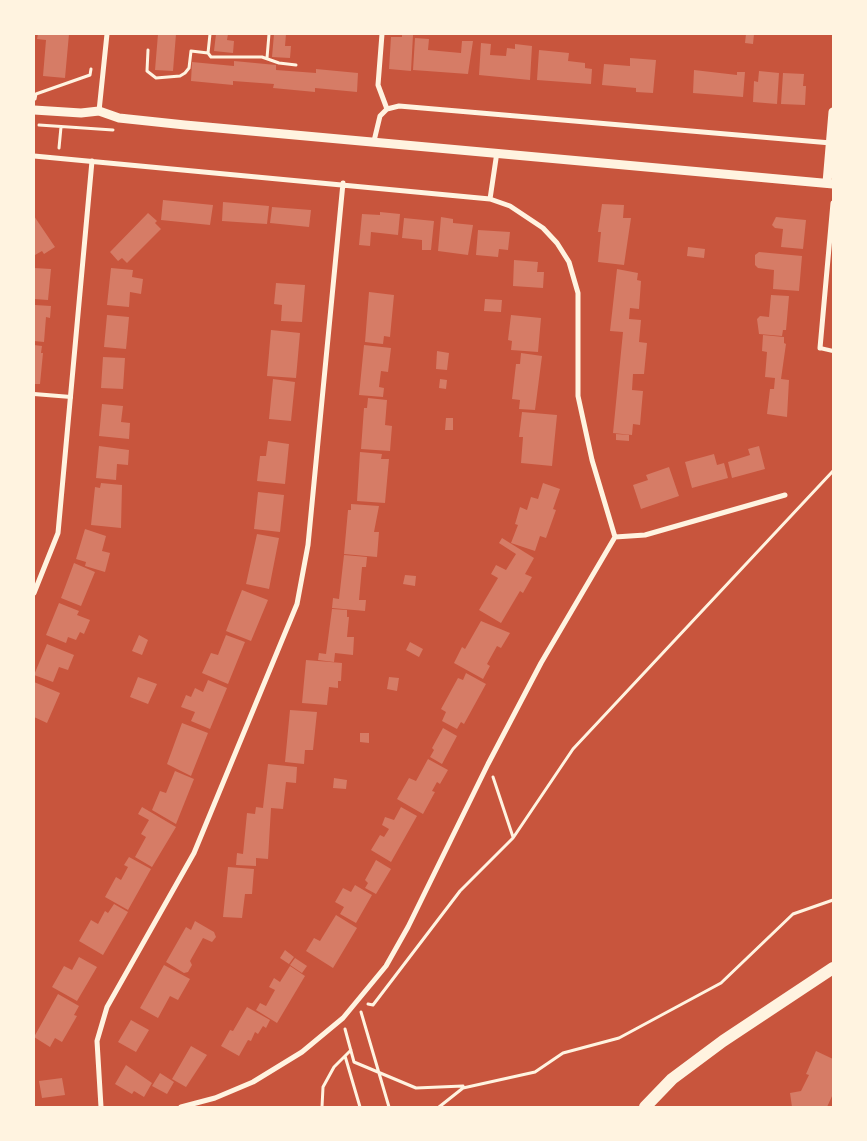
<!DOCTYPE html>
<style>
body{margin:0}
#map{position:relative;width:867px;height:1141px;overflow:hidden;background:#c8553d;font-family:"Playfair Display",serif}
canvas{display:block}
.frame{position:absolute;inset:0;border:35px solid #fff3e0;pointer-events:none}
</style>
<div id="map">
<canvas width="867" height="1141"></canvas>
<div class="frame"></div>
</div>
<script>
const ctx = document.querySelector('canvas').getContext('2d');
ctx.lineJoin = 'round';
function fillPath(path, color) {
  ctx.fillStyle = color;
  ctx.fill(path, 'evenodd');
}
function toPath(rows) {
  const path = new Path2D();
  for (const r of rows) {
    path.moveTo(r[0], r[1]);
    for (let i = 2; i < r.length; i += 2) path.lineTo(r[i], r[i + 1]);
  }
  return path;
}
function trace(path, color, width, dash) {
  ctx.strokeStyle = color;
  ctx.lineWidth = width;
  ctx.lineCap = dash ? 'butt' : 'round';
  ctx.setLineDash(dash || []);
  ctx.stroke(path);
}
const building = toPath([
 [38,34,69,34,65,78,43,76,46,40,37,39],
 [158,34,176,34,173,71,155,70],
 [216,34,228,34,227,40,234,41,233,53,214,51],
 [274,34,286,34,285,46,291,46,290,58,272,57],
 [402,34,413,35,411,71,389,69,391,37,402,37],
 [746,34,754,34,753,44,745,43],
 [415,38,429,39,428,50,461,53,462,41,473,41,468,74,413,70],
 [481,43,491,44,490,55,506,56,507,48,515,49,515,44,532,46,530,80,479,75],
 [539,50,569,53,568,61,585,63,585,68,592,69,591,84,537,80],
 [630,58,656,60,653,93,636,92,636,88,602,85,604,64,630,66],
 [234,61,276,65,276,70,316,73,316,69,358,73,357,92,315,88,315,92,273,88,274,84,233,81,233,85,191,81,192,62,234,66],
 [694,70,737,75,737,72,745,72,743,97,693,93],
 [759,71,779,73,777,104,753,102,754,81,758,82],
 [783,73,804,74,803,86,806,86,805,105,781,104],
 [163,200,213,205,210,225,161,220],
 [223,202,269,206,267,224,222,221],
 [602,204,624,205,623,218,631,218,624,265,598,262,601,232,598,232],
 [272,207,311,210,309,227,270,223],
 [380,212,400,214,398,235,371,232,370,246,359,245,362,214,380,215],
 [148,213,157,221,155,223,161,229,127,263,122,258,118,261,110,252],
 [34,216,55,247,44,254,42,251,35,255,34,253],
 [441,217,453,219,453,223,473,225,468,255,438,251],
 [776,217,806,220,803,249,781,247,783,229,775,228,772,225],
 [404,218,434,221,431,250,422,250,422,240,402,238],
 [478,230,510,232,508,250,499,249,498,257,476,255],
 [688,247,705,249,704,258,687,256],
 [759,252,802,256,799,291,773,289,774,270,758,268,755,265,755,255],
 [514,260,538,262,537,272,544,272,543,288,513,286],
 [34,268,51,269,48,300,34,299],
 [111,268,133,270,132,277,143,279,141,294,130,292,129,307,107,305],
 [617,269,638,273,637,280,641,281,639,309,630,308,629,319,641,320,639,342,647,343,644,374,633,374,632,390,643,391,640,425,633,424,632,435,613,433,623,332,610,331],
 [276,283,305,285,302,322,281,321,282,305,274,304],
 [369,292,394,295,390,337,384,336,383,344,365,342],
 [771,295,789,296,786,330,783,330,782,336,759,334,757,319,760,316,769,317],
 [485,299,502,300,501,312,484,311],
 [35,305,51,306,50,318,46,317,44,342,34,341],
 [107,315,129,317,126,349,104,347],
 [511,315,541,318,538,352,511,350,512,341,508,340],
 [271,330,300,333,296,378,267,376],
 [763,335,784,337,784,343,786,344,781,379,789,380,787,417,767,414,770,389,774,389,775,378,765,377,767,352,762,351],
 [34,345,42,346,41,353,43,353,40,384,34,384],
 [364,345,391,348,388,372,381,371,379,387,384,388,383,397,359,395],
 [437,351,449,353,447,370,436,369],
 [521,353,542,356,535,410,519,409,520,400,512,399,516,364,520,364],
 [103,357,125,358,123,389,101,388],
 [273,379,295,382,291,421,269,419],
 [440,379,447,380,446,389,439,388],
 [368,398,387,400,385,425,392,426,390,451,361,449,364,408,367,408],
 [102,404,123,406,121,422,130,423,129,439,99,436],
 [522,412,557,415,552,466,521,463,523,437,519,437],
 [446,418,453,418,453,430,445,430],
 [616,434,629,435,629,441,616,440],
 [268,441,289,444,285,484,257,481,260,456,266,456],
 [99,446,129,450,128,465,117,464,116,480,96,478],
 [759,446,765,469,732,478,728,462,750,455,748,449],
 [360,452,382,454,381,459,389,459,385,503,357,501],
 [714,454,717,465,724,463,728,478,692,488,685,462],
 [669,467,679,496,641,509,633,485,648,480,646,475],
 [101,483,122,485,121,528,91,525,95,487,100,488],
 [543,483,560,489,553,509,556,510,546,538,540,536,535,551,511,543,518,525,515,524,520,507,527,510,531,497,538,499],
 [258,492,284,495,280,532,254,529],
 [351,504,379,506,374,532,379,532,377,557,344,554,348,510,351,510],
 [85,529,106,536,102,551,110,553,105,572,85,566,86,562,76,559],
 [257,534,279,538,269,589,246,584],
 [502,538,534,558,525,574,532,577,523,593,520,591,501,623,479,610,498,578,491,574,496,565,506,570,516,554,499,543],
 [344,555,367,557,366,567,362,567,359,600,366,600,365,611,332,608,333,598,339,599],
 [74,563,95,572,81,606,61,598],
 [405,575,416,576,415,586,403,584],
 [242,590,268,600,251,641,226,631],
 [59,603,79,611,77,615,90,620,84,634,80,632,76,640,68,637,66,643,46,635],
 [332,609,347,610,347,617,349,617,347,637,354,637,353,655,335,653,334,662,318,660,319,653,326,654],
 [481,621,510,633,501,648,497,646,487,664,490,666,483,679,454,663,462,647,465,649],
 [139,635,148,640,142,655,132,651],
 [226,635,245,642,228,684,202,673,211,653,218,655],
 [410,642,423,649,419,657,406,650],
 [47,644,74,655,68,670,59,667,53,682,34,675],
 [306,660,342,663,341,681,338,681,338,688,329,687,327,705,302,703],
 [466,673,486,684,464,724,461,722,457,729,442,721,446,712,441,709,458,678,463,680],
 [138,677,157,684,148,704,130,697],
 [389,677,399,678,397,691,387,689],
 [208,680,227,688,210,729,191,721,195,712,181,707,186,695,191,697,195,688,203,692],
 [34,682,60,693,47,723,34,717],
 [290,710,317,712,313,750,305,750,304,764,285,762],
 [182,723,208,733,191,776,167,764],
 [443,728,457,736,442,764,430,757,434,750,432,748],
 [360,733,369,733,369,743,360,742],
 [428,759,448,770,440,784,437,782,432,791,435,792,423,814,397,799,409,778,416,781],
 [268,764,297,767,296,783,286,782,283,809,271,808,268,859,256,858,256,866,236,865,237,853,243,854,247,813,255,814,256,807,263,808],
 [175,771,194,779,176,824,152,810,160,791,166,793],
 [334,778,347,780,346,789,333,788],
 [142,807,176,827,152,867,135,857,146,837,141,834,149,820,138,814],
 [401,807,417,816,391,862,371,850,380,835,384,837,389,829,382,825,385,817,394,820],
 [129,857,151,869,128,910,105,897,116,877,121,880,128,867,124,865],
 [376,860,391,869,376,894,365,888,368,883,365,880],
 [228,867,254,869,252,894,245,894,242,918,223,917],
 [355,885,372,895,356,923,340,914,344,907,335,902,343,888,351,892],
 [114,904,128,912,103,955,79,941,91,920,98,924,105,911,108,913],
 [336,915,357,928,333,968,306,951,314,938,320,941],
 [195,921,214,932,216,937,212,942,203,938,190,961,192,965,188,972,184,973,166,962,186,927,191,930],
 [285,950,294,957,289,964,280,958],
 [79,957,97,967,77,1001,52,987,64,966,72,970],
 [295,958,307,966,302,973,290,965],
 [164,965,190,979,178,1000,170,996,158,1018,140,1008],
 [290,966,305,976,277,1023,256,1010,260,1003,266,1006,275,990,269,987,274,978,280,982],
 [58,994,79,1006,74,1015,77,1016,62,1042,55,1038,50,1047,34,1037],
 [247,1007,270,1020,266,1028,263,1026,258,1034,255,1032,251,1041,248,1040,239,1056,221,1046,230,1030,233,1031],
 [131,1020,149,1030,136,1052,118,1042],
 [191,1046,207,1055,186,1087,172,1079],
 [816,1051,833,1059,833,1094,827,1107,792,1107,790,1093,801,1091,809,1075,806,1074],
 [126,1065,152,1083,144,1097,134,1091,132,1094,115,1084],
 [160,1073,174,1082,167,1094,152,1086],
 [62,1078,65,1095,42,1098,39,1081]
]);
const path = toPath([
 [210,34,208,53,211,57,262,57,279,63,296,65],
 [148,50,147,71,156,78,180,76,185,73,189,68,191,51,208,53],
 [267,58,269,34],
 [35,99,36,94,90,75,91,69],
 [39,125,113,130],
 [59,148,61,127],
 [493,777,513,837],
 [368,1004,373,1005,460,891,513,838,573,749,833,471],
 [361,1012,389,1107],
 [345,1029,354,1062,416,1088,463,1086],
 [345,1056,360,1107],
 [322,1107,323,1087,334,1067,351,1050],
 [439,1107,463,1088,535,1072,563,1053,619,1038,721,983,793,914,833,900]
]);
const service = toPath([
 [820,348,833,351],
 [34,394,71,397]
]);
const minor = toPath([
 [382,34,378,85,387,109],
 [99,111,107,34],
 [374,141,380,116,387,109,399,106,831,143],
 [34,156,490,199,510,206,543,228,557,243,569,262,578,293,578,396,592,460,615,537,541,663,488,764,408,927,386,966,343,1018,302,1052,253,1082,215,1098,181,1107],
 [490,199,497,152],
 [820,348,833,203],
 [615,537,645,535,785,495],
 [34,593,58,533,92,161],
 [101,1107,97,1041,107,1007,194,853,297,604,308,545,343,183]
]);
const tertiary = toPath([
 [34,110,81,113,99,111,119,118,185,125,833,184],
 [827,183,833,112]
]);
const primary = toPath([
 [645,1107,672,1079,723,1041,833,968]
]);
fillPath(building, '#d67c66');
trace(path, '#fff3e0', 3);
trace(service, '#fff3e0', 4);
trace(minor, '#fff3e0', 5);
trace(tertiary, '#fff3e0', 9);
trace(primary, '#fff3e0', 12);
</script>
